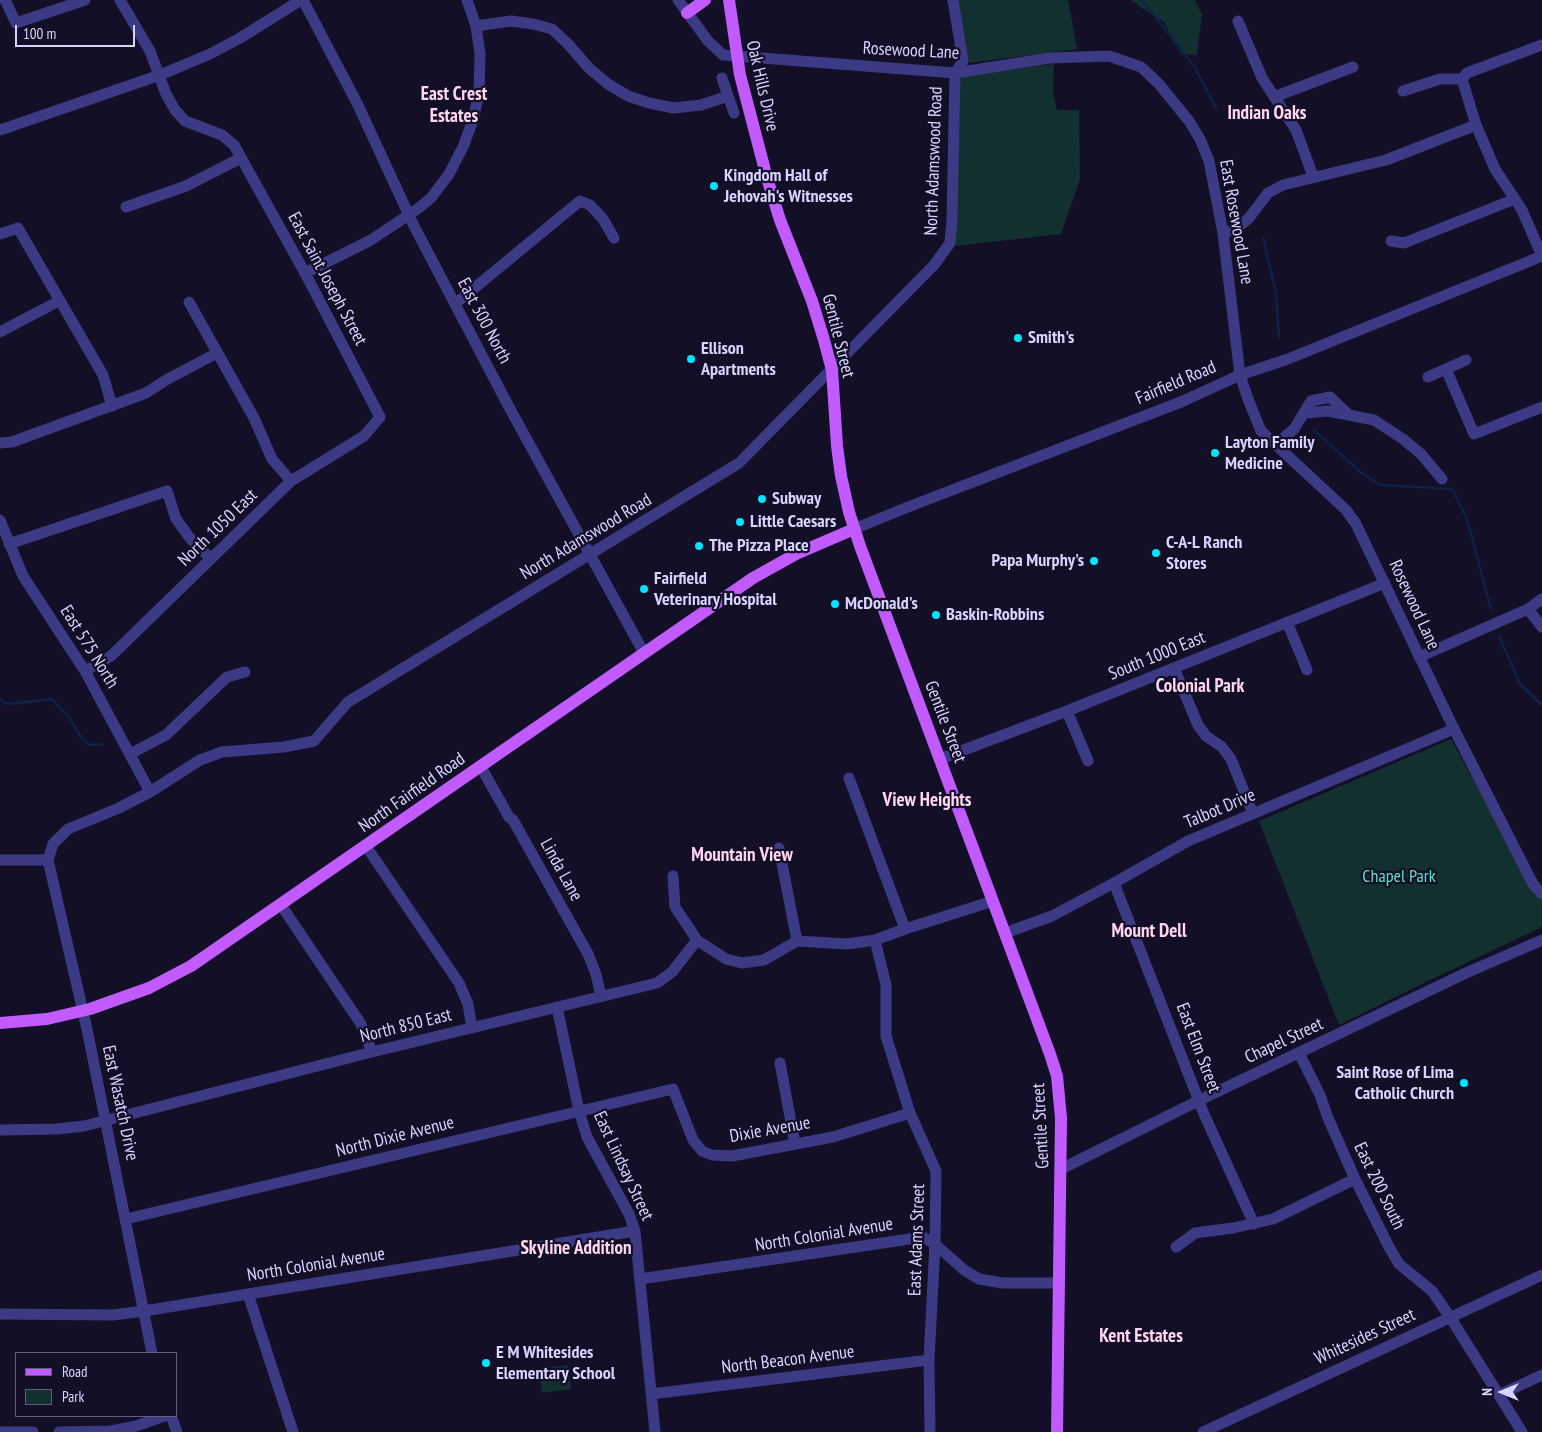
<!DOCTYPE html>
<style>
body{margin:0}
#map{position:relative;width:1542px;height:1432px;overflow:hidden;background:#130f26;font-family:"PT Sans Narrow",sans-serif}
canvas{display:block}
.legend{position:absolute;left:15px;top:1352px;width:162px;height:65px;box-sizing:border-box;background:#130f26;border:1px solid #625e7d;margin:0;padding:6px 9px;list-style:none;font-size:15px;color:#d9d4ff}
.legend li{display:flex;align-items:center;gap:10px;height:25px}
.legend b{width:25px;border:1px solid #625e7d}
.north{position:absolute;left:1477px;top:1367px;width:50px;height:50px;-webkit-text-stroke:4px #130f26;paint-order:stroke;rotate:270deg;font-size:14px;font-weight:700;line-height:20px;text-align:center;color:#d9d4ff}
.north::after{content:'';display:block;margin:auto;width:18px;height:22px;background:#d9d4ff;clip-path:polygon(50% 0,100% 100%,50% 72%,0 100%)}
.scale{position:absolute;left:15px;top:25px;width:120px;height:22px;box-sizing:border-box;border:2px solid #d9d4ff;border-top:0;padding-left:6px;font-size:15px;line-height:18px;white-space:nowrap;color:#d9d4ff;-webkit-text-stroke:4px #130f26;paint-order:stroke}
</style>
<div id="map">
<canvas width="1542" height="1432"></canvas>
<ul class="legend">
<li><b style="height:6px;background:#c25bff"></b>Road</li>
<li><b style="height:14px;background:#12302f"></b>Park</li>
</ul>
<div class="north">N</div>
<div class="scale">100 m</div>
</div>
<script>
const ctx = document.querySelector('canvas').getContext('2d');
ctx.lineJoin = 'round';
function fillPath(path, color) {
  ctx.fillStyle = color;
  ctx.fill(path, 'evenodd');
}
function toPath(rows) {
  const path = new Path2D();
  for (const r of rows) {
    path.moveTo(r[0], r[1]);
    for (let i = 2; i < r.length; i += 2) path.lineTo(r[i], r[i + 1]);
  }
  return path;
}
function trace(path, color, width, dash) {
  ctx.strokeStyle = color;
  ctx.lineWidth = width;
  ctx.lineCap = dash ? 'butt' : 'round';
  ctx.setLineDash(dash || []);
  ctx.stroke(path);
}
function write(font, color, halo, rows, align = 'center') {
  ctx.font = font + ' "PT Sans Narrow",sans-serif';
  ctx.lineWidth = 4.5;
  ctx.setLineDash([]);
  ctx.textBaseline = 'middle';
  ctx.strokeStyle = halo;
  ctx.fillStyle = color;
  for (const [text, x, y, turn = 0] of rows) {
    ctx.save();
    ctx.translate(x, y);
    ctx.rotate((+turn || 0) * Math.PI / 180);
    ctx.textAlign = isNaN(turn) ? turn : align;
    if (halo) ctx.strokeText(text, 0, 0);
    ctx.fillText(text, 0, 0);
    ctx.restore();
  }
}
const green = toPath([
 [957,0,1068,0,1077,49,969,63],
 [1130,0,1195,0,1202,15,1197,55,1181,54,1164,22],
 [1054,64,1053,92,1057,110,1079,110,1080,179,1061,234,955,246,960,80,962,76],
 [1451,739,1530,884,1542,896,1542,927,1428,981,1339,1025,1259,821],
 [568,1365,571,1389,542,1393,539,1369]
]);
const stream = toPath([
 [1142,0,1194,66,1217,110],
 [1263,237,1276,293,1279,338],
 [1314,430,1359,471,1380,485,1452,489,1467,519,1491,609],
 [1499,636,1520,684,1542,705],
 [0,698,4,703,10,704,52,699,69,717,83,740,90,745,102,744]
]);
const minor = toPath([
 [5,0,16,23,85,0],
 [303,0,357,103,413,224,509,407,644,653],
 [678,0,708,41,723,55,955,73,1050,58,1109,56,1141,67,1159,84,1189,121,1200,139,1209,161,1223,233,1240,375,1248,399,1261,431,1346,510,1356,524,1454,729,1533,884,1542,894],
 [1238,21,1262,78,1296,130,1313,176],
 [476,26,511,21,533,24,552,29,567,43,590,69,608,84,628,96,649,103,674,108,701,105,728,96],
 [722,78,734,113],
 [1462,79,1476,125,1495,169,1522,210,1542,256],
 [1462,79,1467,73,1542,45],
 [1403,91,1440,79,1462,79],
 [1274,97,1353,67],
 [0,130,160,75,210,54,240,38,301,0],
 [126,207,186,186,241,158],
 [1223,233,1236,229,1249,218,1268,193,1283,185,1386,160,1476,125],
 [0,234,18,228,103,375,112,406],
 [1391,241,1404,243,1515,199],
 [305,273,371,240,416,210,431,198,449,174,463,147,473,120,479,93,480,54,476,26,467,0],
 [189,302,254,418,272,459,291,481],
 [455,304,580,201,590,205,603,219,614,238],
 [0,332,59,301],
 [1446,369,1474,434,1542,407],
 [1428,377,1466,360],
 [1305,413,1328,411,1374,420,1403,439,1421,454,1442,479],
 [0,443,12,442,146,393,166,380,217,353],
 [1276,444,1294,429,1311,401,1330,397,1348,414],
 [0,520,23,576,85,671,150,792],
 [854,529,908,507,1181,402,1240,375,1288,359,1542,256],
 [9,544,167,491,176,519,190,538,211,559],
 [1528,609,1542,627],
 [1287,622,1307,670],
 [1419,657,1528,609,1542,599],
 [1174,668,1198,725,1206,736,1222,747,1231,759,1253,814],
 [85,671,111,656,291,481,364,436,380,417,305,273,234,145,222,135,185,121,175,110,166,94,150,51,120,0],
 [1067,711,1088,761],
 [130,754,166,735,227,677,245,672],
 [940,759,1067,711,1385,583],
 [481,767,509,817,513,820,588,954,596,974,601,996],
 [849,778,905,929],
 [366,846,459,983,468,1004,472,1028],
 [779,848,797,941],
 [0,860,48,860],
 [48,860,53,844,68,829,119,808,150,792,200,760,222,752,284,747,314,741,348,702,739,463,934,265,950,243,952,219,955,73,963,61,953,0],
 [48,860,87,1029,152,1353],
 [673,876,675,907,697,940,726,959,742,963,764,960,797,941,847,944,875,940,905,929,993,901],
 [1114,883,1204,1114,1254,1224],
 [281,905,361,1024,372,1052],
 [1005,933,1052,916,1114,883,1188,841,1454,729],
 [875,940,886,985,886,1036,910,1113,936,1171,935,1244,929,1360,930,1432],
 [557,1007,579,1111,587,1137,629,1214,635,1231,655,1432],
 [1299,1053,1320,1095,1328,1118,1355,1179,1389,1247,1399,1264,1432,1291,1450,1317,1522,1432],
 [780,1063,795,1144],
 [0,1130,57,1129,84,1126,372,1052,657,983,672,972,697,940],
 [1061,1169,1208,1096,1466,973,1542,940],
 [126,1219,673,1089,693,1140,702,1151,712,1155,732,1156,833,1137,910,1113],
 [1176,1247,1195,1233,1233,1228,1273,1219,1355,1179],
 [640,1279,923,1237,935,1244,964,1270,979,1279,1002,1283,1059,1283],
 [248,1294,293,1432],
 [0,1314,113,1315,144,1311,635,1231],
 [651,1394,929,1360],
 [1499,1395,1542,1375],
 [171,1416,177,1432],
 [0,1432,33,1432],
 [59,1432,111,1431,136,1426,164,1416],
 [1203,1432,1542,1275]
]);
const major = toPath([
 [729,0,740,75,767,178,780,220,812,301,824,340,832,370,837,446,841,476,849,512,860,546,1050,1054,1057,1076,1061,1118,1057,1432],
 [687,13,705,0],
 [0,1023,47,1019,90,1009,149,988,191,966,753,578,796,554,854,529]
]);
const markers = [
 [714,186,5,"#00e5ff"],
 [1018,338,5,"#00e5ff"],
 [691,359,5,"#00e5ff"],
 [1215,453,5,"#00e5ff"],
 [762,499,5,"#00e5ff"],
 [740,522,5,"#00e5ff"],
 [699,546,5,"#00e5ff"],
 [1156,553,5,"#00e5ff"],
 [1094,561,5,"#00e5ff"],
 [644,589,5,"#00e5ff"],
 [835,604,5,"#00e5ff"],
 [936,615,5,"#00e5ff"],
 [1464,1083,5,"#00e5ff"],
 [486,1363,5,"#00e5ff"]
];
const streetNames = [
 ["Rosewood Lane",911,51,3],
 ["Oak Hills Drive",762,86,77],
 ["North Adamswood Road",934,161,-88],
 ["East Rosewood Lane",1236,222,80],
 ["East Saint Joseph Street",327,279,62],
 ["East 300 North",484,321,62],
 ["Gentile Street",838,336,76],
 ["Fairfield Road",1176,383,-23],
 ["North 1050 East",218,528,-44],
 ["North Adamswood Road",586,537,-31],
 ["Rosewood Lane",1414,605,65],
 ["East 575 North",89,647,58],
 ["South 1000 East",1157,656,-22],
 ["Gentile Street",945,722,69],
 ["North Fairfield Road",412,793,-35],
 ["Talbot Drive",1220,809,-23],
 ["Linda Lane",561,870,61],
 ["North 850 East",406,1026,-14],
 ["Chapel Street",1284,1041,-25],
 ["East Elm Street",1198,1048,69],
 ["East Wasatch Drive",120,1103,78],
 ["Gentile Street",1041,1126,-93],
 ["Dixie Avenue",770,1130,-10],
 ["North Dixie Avenue",395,1137,-14],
 ["East Lindsay Street",623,1166,65],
 ["East 200 South",1379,1186,64],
 ["North Colonial Avenue",824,1235,-9],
 ["East Adams Street",917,1240,-88],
 ["North Colonial Avenue",316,1265,-9],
 ["Whitesides Street",1365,1337,-25],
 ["North Beacon Avenue",788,1360,-7]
];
const poiNames = [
 ["Kingdom Hall of",724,176],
 ["Jehovah's Witnesses",724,197],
 ["Smith's",1028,338],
 ["Ellison",701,349],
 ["Apartments",701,370],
 ["Layton Family",1225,443],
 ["Medicine",1225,464],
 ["Subway",772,499],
 ["Little Caesars",750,522],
 ["C-A-L Ranch",1166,543],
 ["Stores",1166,564],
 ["The Pizza Place",709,546],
 ["Papa Murphy's",1084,561,"right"],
 ["Fairfield",654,579],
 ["Veterinary Hospital",654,600],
 ["McDonald's",845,604],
 ["Baskin-Robbins",946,615],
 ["Saint Rose of Lima",1454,1073,"right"],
 ["Catholic Church",1454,1094,"right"],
 ["E M Whitesides",496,1353],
 ["Elementary School",496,1374]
];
const parkNames = [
 ["Chapel Park",1399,877]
];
const neighbourhoodNames = [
 ["East Crest",454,95],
 ["Estates",454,117],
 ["Indian Oaks",1267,114],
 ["Colonial Park",1200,687],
 ["View Heights",927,801],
 ["Mountain View",742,856],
 ["Mount Dell",1149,932],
 ["Skyline Addition",576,1249],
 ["Kent Estates",1141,1337]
];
fillPath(green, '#12302f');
trace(stream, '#0c2248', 2.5);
trace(minor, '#3d3a85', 11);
trace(major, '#c25bff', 12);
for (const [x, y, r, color] of markers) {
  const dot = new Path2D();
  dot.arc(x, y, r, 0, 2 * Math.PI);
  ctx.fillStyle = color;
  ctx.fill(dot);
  trace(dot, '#130f26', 2);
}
write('18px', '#d9d4ff', '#130f26', streetNames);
write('bold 18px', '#d9d4ff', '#130f26', poiNames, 'left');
write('18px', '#5fe0c0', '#130f26', parkNames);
write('bold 19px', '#ffd6f0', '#130f26', neighbourhoodNames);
</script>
